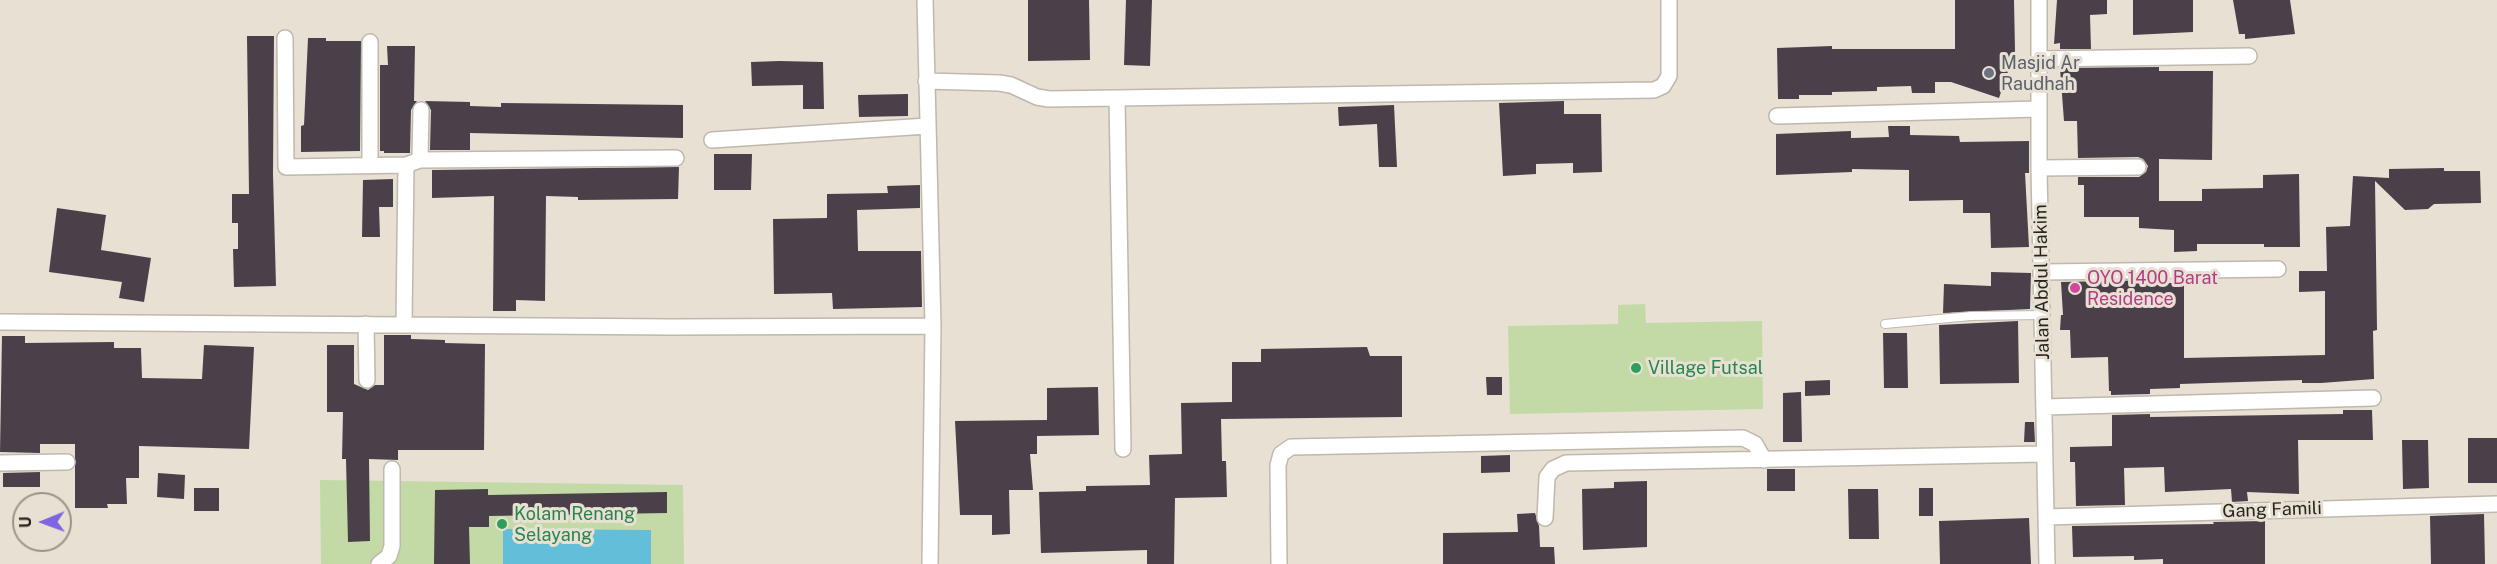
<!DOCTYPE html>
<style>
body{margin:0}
#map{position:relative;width:2497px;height:564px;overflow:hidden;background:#e7e0d3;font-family:"Public Sans",sans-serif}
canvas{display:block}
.north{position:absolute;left:12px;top:492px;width:60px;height:60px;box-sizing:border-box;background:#e7e0d3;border:2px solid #9a958b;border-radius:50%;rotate:269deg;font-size:16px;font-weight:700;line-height:24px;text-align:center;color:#27241f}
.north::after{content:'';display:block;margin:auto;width:21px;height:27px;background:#7f65e0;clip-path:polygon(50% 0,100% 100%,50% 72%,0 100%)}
</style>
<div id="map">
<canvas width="2497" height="564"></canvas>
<div class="north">U</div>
</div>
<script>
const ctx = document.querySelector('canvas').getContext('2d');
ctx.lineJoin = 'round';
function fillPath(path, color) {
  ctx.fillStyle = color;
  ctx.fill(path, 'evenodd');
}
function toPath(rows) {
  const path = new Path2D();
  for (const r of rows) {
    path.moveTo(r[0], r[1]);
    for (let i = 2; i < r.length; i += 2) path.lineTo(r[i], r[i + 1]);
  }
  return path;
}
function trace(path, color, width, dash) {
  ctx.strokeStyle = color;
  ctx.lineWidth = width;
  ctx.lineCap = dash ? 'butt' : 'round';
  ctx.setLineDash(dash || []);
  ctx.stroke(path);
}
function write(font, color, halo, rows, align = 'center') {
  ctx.font = font + ' "Public Sans",sans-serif';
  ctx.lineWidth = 6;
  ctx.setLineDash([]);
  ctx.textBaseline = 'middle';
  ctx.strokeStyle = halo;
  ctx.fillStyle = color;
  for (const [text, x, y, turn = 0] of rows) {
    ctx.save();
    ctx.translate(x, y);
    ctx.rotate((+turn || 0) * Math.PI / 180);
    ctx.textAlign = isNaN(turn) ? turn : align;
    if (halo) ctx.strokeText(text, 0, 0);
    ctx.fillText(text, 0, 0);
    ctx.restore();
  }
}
const green = toPath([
 [1645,304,1646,323,1762,321,1763,409,1510,414,1508,326,1618,324,1618,305],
 [320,480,683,485,684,564,321,564]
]);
const water = toPath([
 [503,529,651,530,651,564,503,564]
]);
const building = toPath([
 [1028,0,1089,0,1090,60,1028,61],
 [1126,0,1152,0,1150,66,1124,65],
 [1955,0,2014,0,2015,51,1999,98,1951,82,1935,82,1935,93,1912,93,1911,86,1877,87,1877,91,1832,92,1832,95,1799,95,1799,99,1778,99,1777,48,1832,46,1832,49,1955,49],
 [2057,0,2107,0,2107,14,2090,15,2091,49,2060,49,2060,43,2054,44],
 [2133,0,2193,0,2193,32,2133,35],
 [2233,0,2290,0,2295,34,2245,39,2245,34,2239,34],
 [247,36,274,36,273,174,276,286,234,287,233,249,238,249,238,223,232,223,232,194,249,194],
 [308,38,326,38,326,41,361,41,360,151,301,152,301,126,304,125],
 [387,46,415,46,414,101,417,101,411,110,410,153,384,153,384,151,380,151,380,65,388,65],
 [779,61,823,62,824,109,803,109,803,85,752,86,751,62],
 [2159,67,2159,71,2213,71,2212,160,2159,159,2159,201,2202,201,2202,189,2263,188,2263,175,2299,174,2300,247,2264,247,2264,244,2197,244,2197,251,2174,252,2174,230,2139,228,2139,217,2084,217,2084,185,2078,185,2078,177,2139,177,2146,172,2148,166,2143,159,2138,157,2078,158,2077,121,2064,121,2060,68],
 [908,94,908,116,859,117,858,95],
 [425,101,470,102,470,106,501,107,501,103,683,105,683,138,470,133,470,150,430,150,431,110],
 [1564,101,1564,114,1601,114,1602,172,1573,173,1573,163,1536,164,1536,174,1503,176,1499,103],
 [1394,105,1397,167,1379,167,1377,124,1339,126,1338,107],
 [1888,126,1910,126,1910,135,1959,136,1960,142,2029,141,2029,173,2025,173,2029,247,1991,248,1990,213,1963,213,1963,200,1909,201,1909,170,1852,169,1852,172,1776,175,1776,134,1851,131,1851,138,1889,137],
 [714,154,752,154,751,190,714,190],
 [679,167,678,199,578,200,578,197,546,196,545,301,516,300,516,311,493,311,494,196,432,198,432,170],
 [2444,168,2444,171,2480,171,2481,203,2434,204,2428,209,2405,210,2375,181,2377,330,2373,331,2374,379,2321,383,2302,383,2302,380,2180,384,2180,388,2150,389,2150,394,2111,395,2111,391,2109,391,2108,357,2071,358,2070,330,2060,330,2061,315,2063,315,2061,282,2161,280,2162,283,2184,283,2184,358,2325,355,2325,291,2299,292,2299,271,2327,271,2326,227,2350,226,2353,176,2389,178,2389,169],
 [393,179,393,207,379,207,380,237,362,237,363,180],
 [920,185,920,208,857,210,858,251,921,251,922,307,833,309,832,293,774,294,773,219,827,218,827,194,888,193,887,186],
 [57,208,106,215,101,250,151,258,144,302,119,298,122,282,49,272],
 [1991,272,2031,273,2030,309,1943,313,1944,284,1991,286],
 [2018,321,2019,383,1940,384,1939,325],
 [1883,333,1907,333,1908,388,1884,388],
 [384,335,411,335,411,339,445,340,445,343,485,344,484,450,398,450,398,460,369,459,370,541,348,542,346,459,342,459,343,412,327,412,327,345,354,345,354,384,368,390,375,385,384,385],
 [2,336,25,336,25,343,114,342,114,348,141,348,142,378,202,379,204,345,254,347,249,449,139,446,139,478,126,478,127,504,107,504,108,508,75,508,75,444,40,444,40,453,0,452],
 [1367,347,1370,356,1402,356,1402,417,1221,419,1222,461,1226,461,1227,497,1175,498,1174,564,1147,564,1147,550,1041,553,1039,492,1086,491,1086,486,1150,485,1149,455,1182,454,1181,403,1232,402,1232,362,1261,362,1261,349],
 [1486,377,1502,377,1502,395,1487,395],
 [1830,380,1830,395,1805,396,1805,381],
 [1098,387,1099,435,1037,436,1037,454,1030,454,1033,490,1009,490,1010,534,992,535,992,515,960,515,955,421,1047,420,1047,388],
 [1801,392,1802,442,1783,442,1783,393],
 [2343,410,2372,410,2373,440,2298,440,2299,494,2247,492,2248,501,2232,502,2231,489,2165,492,2164,467,2124,468,2125,505,2076,506,2075,462,2070,462,2070,447,2112,446,2112,415,2150,414,2150,417,2343,414],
 [2025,422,2034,422,2035,442,2024,442],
 [2468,438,2497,438,2497,483,2468,483],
 [2402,440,2428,440,2429,488,2403,489],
 [1510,455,1510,472,1481,473,1481,456],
 [1767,469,1795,469,1795,491,1767,491],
 [40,472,40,487,3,487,3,473],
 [158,473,185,475,184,499,157,497],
 [1647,481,1647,547,1583,550,1582,489,1614,488,1614,482],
 [194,488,219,488,219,511,194,511],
 [1919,488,1933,488,1933,516,1919,516],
 [488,489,488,495,667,492,667,513,489,516,489,527,469,527,470,564,434,564,435,490],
 [1848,489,1878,489,1879,539,1849,539],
 [1535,513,1539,526,1540,547,1554,547,1555,564,1443,564,1443,533,1518,532,1517,514],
 [2484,514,2485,564,2431,564,2430,516],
 [2029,518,2031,564,1940,564,1939,521],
 [2265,521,2265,564,2163,564,2163,559,2134,560,2134,556,2073,557,2072,526,2214,524,2213,522]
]);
const service = toPath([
 [1885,324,1971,316,2042,315]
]);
const minor = toPath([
 [925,0,933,326,930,564],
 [2039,0,2039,168,2047,564],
 [285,38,286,167,406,165],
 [2040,59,2249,56],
 [926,81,999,83,1011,85,1037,97,1049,99,1654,90,1663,86,1669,76,1669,0],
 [1117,98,1123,449],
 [1777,116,2039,109],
 [712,140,927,126],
 [420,160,676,158],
 [370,166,370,42],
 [2039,168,2138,167],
 [2043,272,2278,269],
 [0,322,672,327,933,326],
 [366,324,367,380],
 [404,324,406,165,420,160,421,110],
 [2044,407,2373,398],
 [0,463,67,462],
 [2046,517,2497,504],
 [1545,518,1547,477,1553,469,1566,463,2044,454],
 [379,564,389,556,392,546,392,469],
 [1279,564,1278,465,1281,454,1291,447,1743,438,1755,444,1764,460]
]);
const markers = [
 [1989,73,6,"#6b7280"],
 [2075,288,6,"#d1479c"],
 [1636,368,6,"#2e9e5b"],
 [502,524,6,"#2e9e5b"]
];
const worshipNames = [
 ["Masjid Ar",2001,63],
 ["Raudhah",2001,84]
];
const hotelNames = [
 ["OYO 1400 Barat",2087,278],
 ["Residence",2087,299]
];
const streetNames = [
 ["Jalan Abdul Hakim",2042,282,-91],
 ["Gang Famili",2272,510,-2]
];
const leisureNames = [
 ["Village Futsal",1648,368],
 ["Kolam Renang",514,514],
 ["Selayang",514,535]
];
fillPath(green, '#c3daa7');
fillPath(water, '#62bed9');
fillPath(building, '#4a4049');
trace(service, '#bfb8ac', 10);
trace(minor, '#bfb8ac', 18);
trace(service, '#fff', 8);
trace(minor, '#fff', 15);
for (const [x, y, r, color] of markers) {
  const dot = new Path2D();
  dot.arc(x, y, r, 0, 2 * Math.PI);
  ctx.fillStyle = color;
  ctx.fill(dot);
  trace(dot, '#e7e0d3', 2);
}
write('18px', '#5b616d', '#e7e0d3', worshipNames, 'left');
write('18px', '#b23c85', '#e7e0d3', hotelNames, 'left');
write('18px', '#27241f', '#e7e0d3', streetNames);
write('18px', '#27864d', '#e7e0d3', leisureNames, 'left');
</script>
